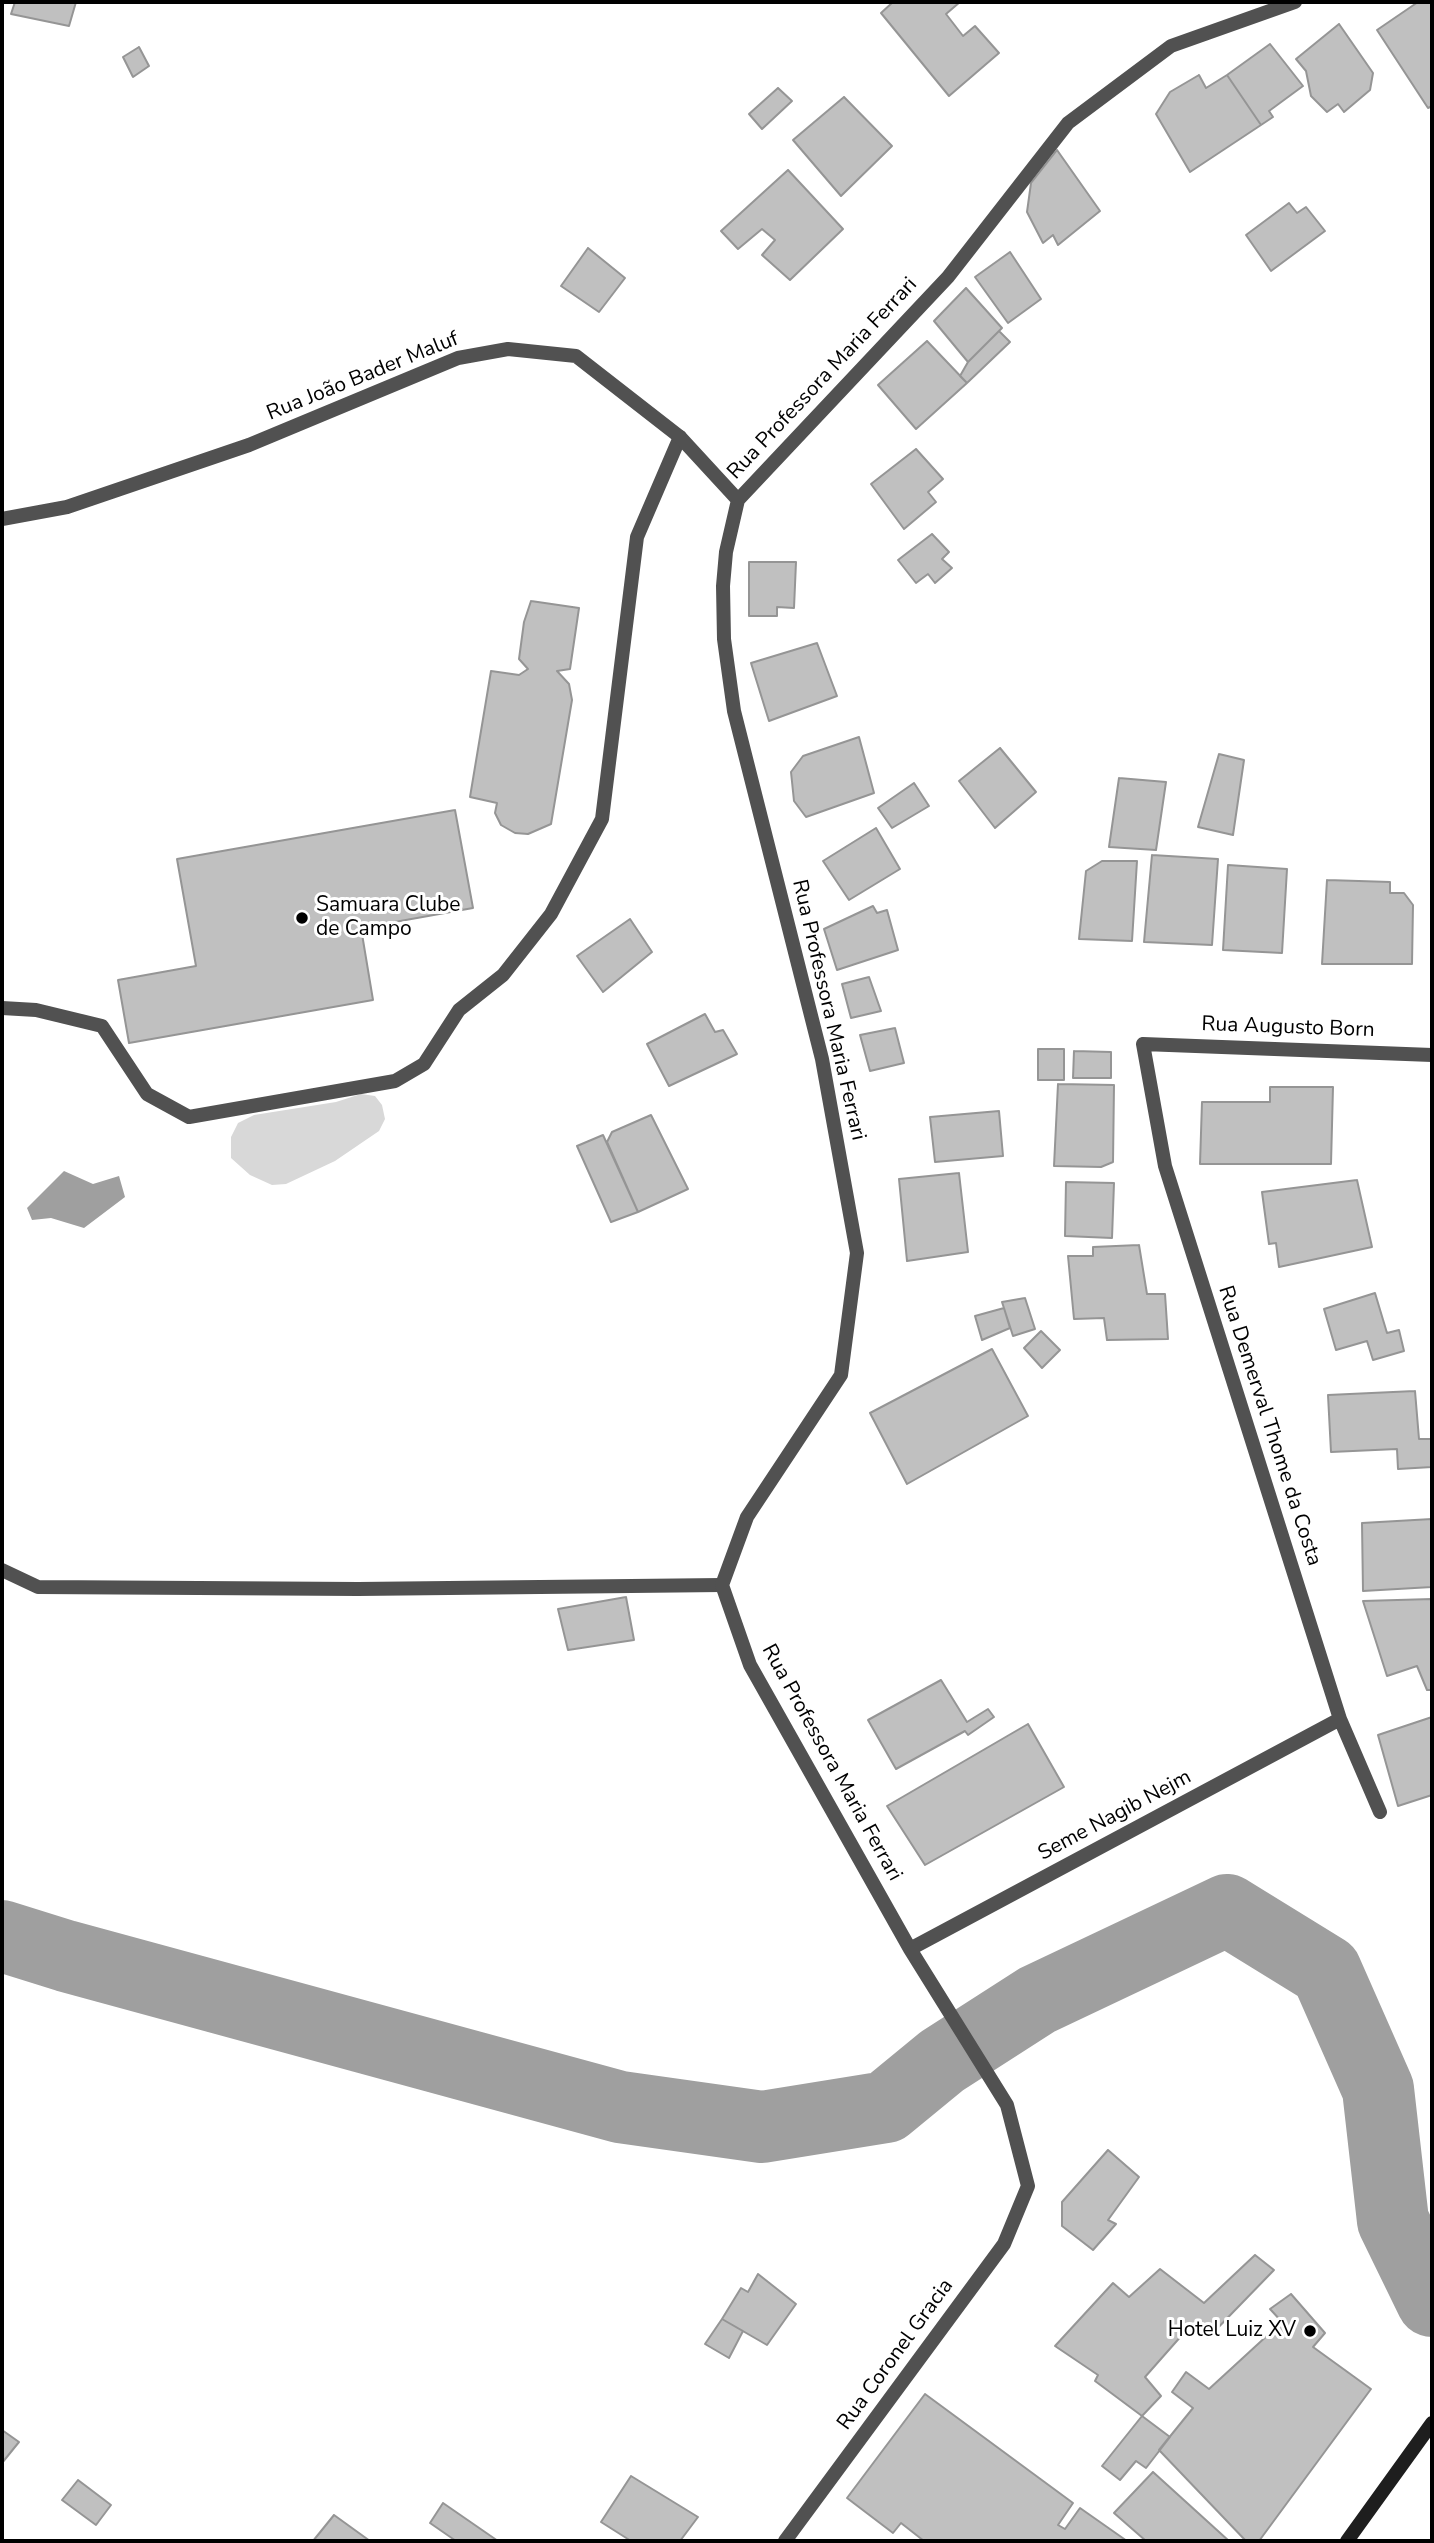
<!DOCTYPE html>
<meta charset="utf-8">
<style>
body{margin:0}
#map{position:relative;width:1434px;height:2543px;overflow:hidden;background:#fff;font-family:"Nunito Sans",sans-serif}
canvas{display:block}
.frame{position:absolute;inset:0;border:4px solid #000;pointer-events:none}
</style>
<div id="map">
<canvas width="1434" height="2543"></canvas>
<div class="frame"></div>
</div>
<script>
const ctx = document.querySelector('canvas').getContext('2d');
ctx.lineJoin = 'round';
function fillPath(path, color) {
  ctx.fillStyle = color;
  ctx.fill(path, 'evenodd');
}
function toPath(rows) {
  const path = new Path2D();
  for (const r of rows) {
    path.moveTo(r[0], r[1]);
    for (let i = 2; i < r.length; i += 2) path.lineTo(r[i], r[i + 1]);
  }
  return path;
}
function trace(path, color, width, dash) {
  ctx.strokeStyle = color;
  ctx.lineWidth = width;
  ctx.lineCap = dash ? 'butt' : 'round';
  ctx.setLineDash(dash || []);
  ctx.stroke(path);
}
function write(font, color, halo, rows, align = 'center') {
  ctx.font = font + ' "Nunito Sans",sans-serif';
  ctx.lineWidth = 6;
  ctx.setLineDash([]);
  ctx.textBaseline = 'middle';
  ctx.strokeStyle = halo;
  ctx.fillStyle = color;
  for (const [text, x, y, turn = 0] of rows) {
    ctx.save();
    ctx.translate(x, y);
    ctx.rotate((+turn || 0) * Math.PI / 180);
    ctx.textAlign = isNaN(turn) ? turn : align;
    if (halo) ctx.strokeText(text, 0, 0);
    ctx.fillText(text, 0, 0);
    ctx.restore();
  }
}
const green = toPath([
 [361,1094,375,1096,382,1105,385,1119,379,1131,335,1161,286,1184,272,1185,250,1175,231,1158,231,1137,238,1123,254,1115,336,1102]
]);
const water = toPath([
 [64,1171,93,1184,119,1176,125,1197,84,1228,51,1218,32,1220,27,1208]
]);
const river = toPath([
 [2,1936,66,1956,620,2107,762,2127,886,2107,942,2061,1037,2000,1227,1910,1326,1971,1378,2089,1393,2221,1432,2301]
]);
const building = toPath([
 [15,2,76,2,69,26,11,14,15,2],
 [893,2,960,2,946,14,963,36,975,26,999,53,949,96,881,13,893,2],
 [1418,2,1432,2,1432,106,1428,108,1377,30,1418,2],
 [1339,24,1373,73,1370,90,1344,112,1338,104,1327,112,1311,96,1306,71,1296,59,1339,24],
 [1270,44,1303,86,1269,111,1273,117,1261,125,1227,75,1270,44],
 [139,47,149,66,133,77,123,57,139,47],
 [1199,75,1206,88,1227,75,1261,125,1190,172,1156,114,1170,92,1199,75],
 [778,88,792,101,762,129,749,114,778,88],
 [844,97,892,146,841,196,793,140,844,97],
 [1057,150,1100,211,1058,245,1053,235,1043,243,1027,212,1031,183,1057,150],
 [788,170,843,229,790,280,762,255,775,240,762,229,738,249,721,231,788,170],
 [1289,203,1297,213,1306,207,1325,231,1271,271,1246,235,1289,203],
 [588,248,625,278,599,312,561,286,588,248],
 [1010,252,1041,299,1008,323,975,277,1010,252],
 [966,288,1002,328,968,362,934,321,966,288],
 [999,331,1010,342,967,383,960,376,968,362,999,331],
 [927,341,967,383,916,429,878,385,927,341],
 [916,449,943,479,928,492,936,502,904,529,871,484,916,449],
 [932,534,949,552,942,559,952,568,935,583,928,574,916,583,898,560,932,534],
 [749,562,796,562,794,608,777,607,777,616,749,616,749,562],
 [531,601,579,608,570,669,557,671,569,684,572,700,551,824,528,834,515,833,501,825,495,813,497,803,470,797,491,671,519,675,528,669,519,659,524,622,531,601],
 [817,643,837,696,769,721,751,663,817,643],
 [859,737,874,793,806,817,794,801,791,772,803,756,859,737],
 [1000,748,1036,792,995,828,959,781,1000,748],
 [1219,754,1244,760,1233,835,1198,827,1219,754],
 [1119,778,1166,782,1156,850,1109,847,1119,778],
 [914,783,929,806,892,828,878,808,914,783],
 [455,810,473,908,361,928,373,1000,129,1043,118,980,196,966,177,859,455,810],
 [876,828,900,869,849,900,823,861,876,828],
 [1152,855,1218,859,1212,945,1144,942,1152,855],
 [1102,861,1137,861,1132,941,1079,939,1086,871,1102,861],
 [1228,865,1287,869,1282,953,1223,950,1228,865],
 [1327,880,1390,882,1390,893,1404,893,1413,905,1412,964,1322,964,1327,880],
 [873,906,877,913,887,910,898,950,837,970,824,929,873,906],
 [630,919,652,952,603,992,577,956,630,919],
 [869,977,881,1011,851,1018,842,984,869,977],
 [705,1014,715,1032,723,1030,737,1054,669,1086,647,1044,705,1014],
 [895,1028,904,1063,870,1071,860,1035,895,1028],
 [1038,1049,1064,1049,1064,1080,1038,1080,1038,1049],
 [1074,1051,1111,1052,1111,1078,1073,1078,1074,1051],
 [1058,1084,1114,1085,1113,1162,1101,1167,1054,1166,1058,1084],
 [1270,1087,1333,1087,1331,1164,1200,1164,1202,1102,1270,1102,1270,1087],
 [999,1111,1003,1156,935,1162,930,1117,999,1111],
 [651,1115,688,1189,638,1212,607,1142,612,1132,651,1115],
 [603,1135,638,1212,611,1222,577,1146,603,1135],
 [959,1173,968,1252,907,1261,899,1179,959,1173],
 [1357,1180,1372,1247,1279,1267,1276,1243,1269,1244,1262,1192,1357,1180],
 [1066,1182,1114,1183,1112,1238,1065,1236,1066,1182],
 [1139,1245,1147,1294,1165,1294,1168,1339,1107,1340,1104,1318,1074,1319,1068,1256,1093,1256,1093,1247,1139,1245],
 [1375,1293,1387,1333,1399,1330,1404,1351,1373,1360,1367,1341,1336,1350,1324,1309,1375,1293],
 [1025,1298,1035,1329,1013,1336,1002,1302,1025,1298],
 [1004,1308,1010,1328,982,1340,975,1316,1004,1308],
 [1041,1331,1060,1350,1042,1368,1024,1348,1041,1331],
 [992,1349,1028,1416,907,1484,870,1413,992,1349],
 [1415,1391,1419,1439,1432,1439,1432,1467,1398,1469,1397,1449,1331,1452,1328,1395,1415,1391],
 [1432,1519,1432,1587,1363,1591,1362,1523,1432,1519],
 [626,1597,634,1640,568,1650,558,1609,626,1597],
 [1432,1599,1432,1690,1427,1690,1417,1666,1387,1676,1363,1601,1432,1599],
 [941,1680,967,1722,988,1709,994,1717,968,1735,965,1731,896,1769,868,1720,941,1680],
 [1432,1717,1432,1795,1398,1806,1378,1735,1432,1717],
 [1028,1724,1064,1787,925,1865,887,1806,1028,1724],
 [1108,2150,1139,2177,1108,2220,1116,2224,1093,2250,1062,2226,1062,2202,1108,2150],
 [1255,2255,1274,2270,1208,2338,1190,2326,1145,2377,1161,2396,1142,2416,1095,2381,1098,2375,1055,2346,1113,2283,1129,2297,1160,2269,1204,2303,1255,2255],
 [758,2274,796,2304,767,2345,722,2319,741,2288,748,2292,758,2274],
 [1291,2294,1325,2333,1313,2347,1371,2389,1259,2541,1246,2541,1159,2450,1193,2408,1172,2392,1186,2372,1209,2389,1282,2322,1270,2309,1291,2294],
 [722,2319,743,2331,729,2358,705,2344,722,2319],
 [925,2394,1073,2503,1058,2525,1065,2529,1080,2508,1127,2541,924,2541,901,2523,893,2533,847,2498,925,2394],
 [1142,2416,1170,2437,1146,2468,1136,2461,1120,2480,1102,2466,1142,2416],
 [2,2430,19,2442,2,2463,2,2430],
 [1153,2472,1229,2541,1146,2541,1114,2513,1153,2472],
 [631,2476,698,2517,680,2541,631,2541,601,2522,631,2476],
 [78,2480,111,2505,96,2525,62,2500,78,2480],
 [443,2503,498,2541,456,2541,430,2523,443,2503],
 [334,2515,370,2541,313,2541,334,2515]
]);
const lane = toPath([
 [2,1008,36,1010,102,1026,147,1094,189,1117,395,1081,424,1064,459,1010,503,975,551,914,602,819,637,537,680,437],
 [2,1570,38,1587,358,1589,722,1585]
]);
const street = toPath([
 [2,519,67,507,249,445,458,358,508,349,576,356,680,437,738,500],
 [1380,1812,1340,1719,1165,1166,1143,1044,1432,1055],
 [910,1949,1340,1719],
 [785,2541,1004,2244,1028,2186,1007,2105,910,1949,750,1665,722,1585,747,1517,841,1375,857,1253,822,1059,734,711,724,639,723,586,726,552,738,500,948,277,1068,123,1171,46,1295,2]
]);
const secondary = toPath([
 [1347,2541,1432,2423]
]);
const markers = [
 [302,918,7,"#000"],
 [1310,2331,7,"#000"]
];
const streetNames = [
 ["Rua João Bader Maluf",363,377,-22],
 ["Rua Professora Maria Ferrari",823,379,-47],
 ["Rua Professora Maria Ferrari",828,1010,77],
 ["Rua Augusto Born",1288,1028,2],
 ["Rua Demerval Thome da Costa",1269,1426,72],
 ["Rua Professora Maria Ferrari",831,1763,61],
 ["Seme Nagib Nejm",1115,1816,-28],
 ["Rua Coronel Gracia",896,2355,-54]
];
const poiNames = [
 ["Samuara Clube",316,906],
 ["de Campo",316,930],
 ["Hotel Luiz XV",1296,2331,"right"]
];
fillPath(green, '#d8d8d8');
fillPath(water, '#9f9f9f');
trace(river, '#9f9f9f', 72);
fillPath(building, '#c0c0c0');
trace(building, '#959595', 2);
trace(lane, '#515151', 14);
trace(street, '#515151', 14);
trace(secondary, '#1e1e1e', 14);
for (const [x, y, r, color] of markers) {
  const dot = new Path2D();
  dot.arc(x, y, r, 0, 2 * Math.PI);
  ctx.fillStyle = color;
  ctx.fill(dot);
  trace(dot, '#fff', 2.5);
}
write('21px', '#000', '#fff', streetNames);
write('21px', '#000', '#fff', poiNames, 'left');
</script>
